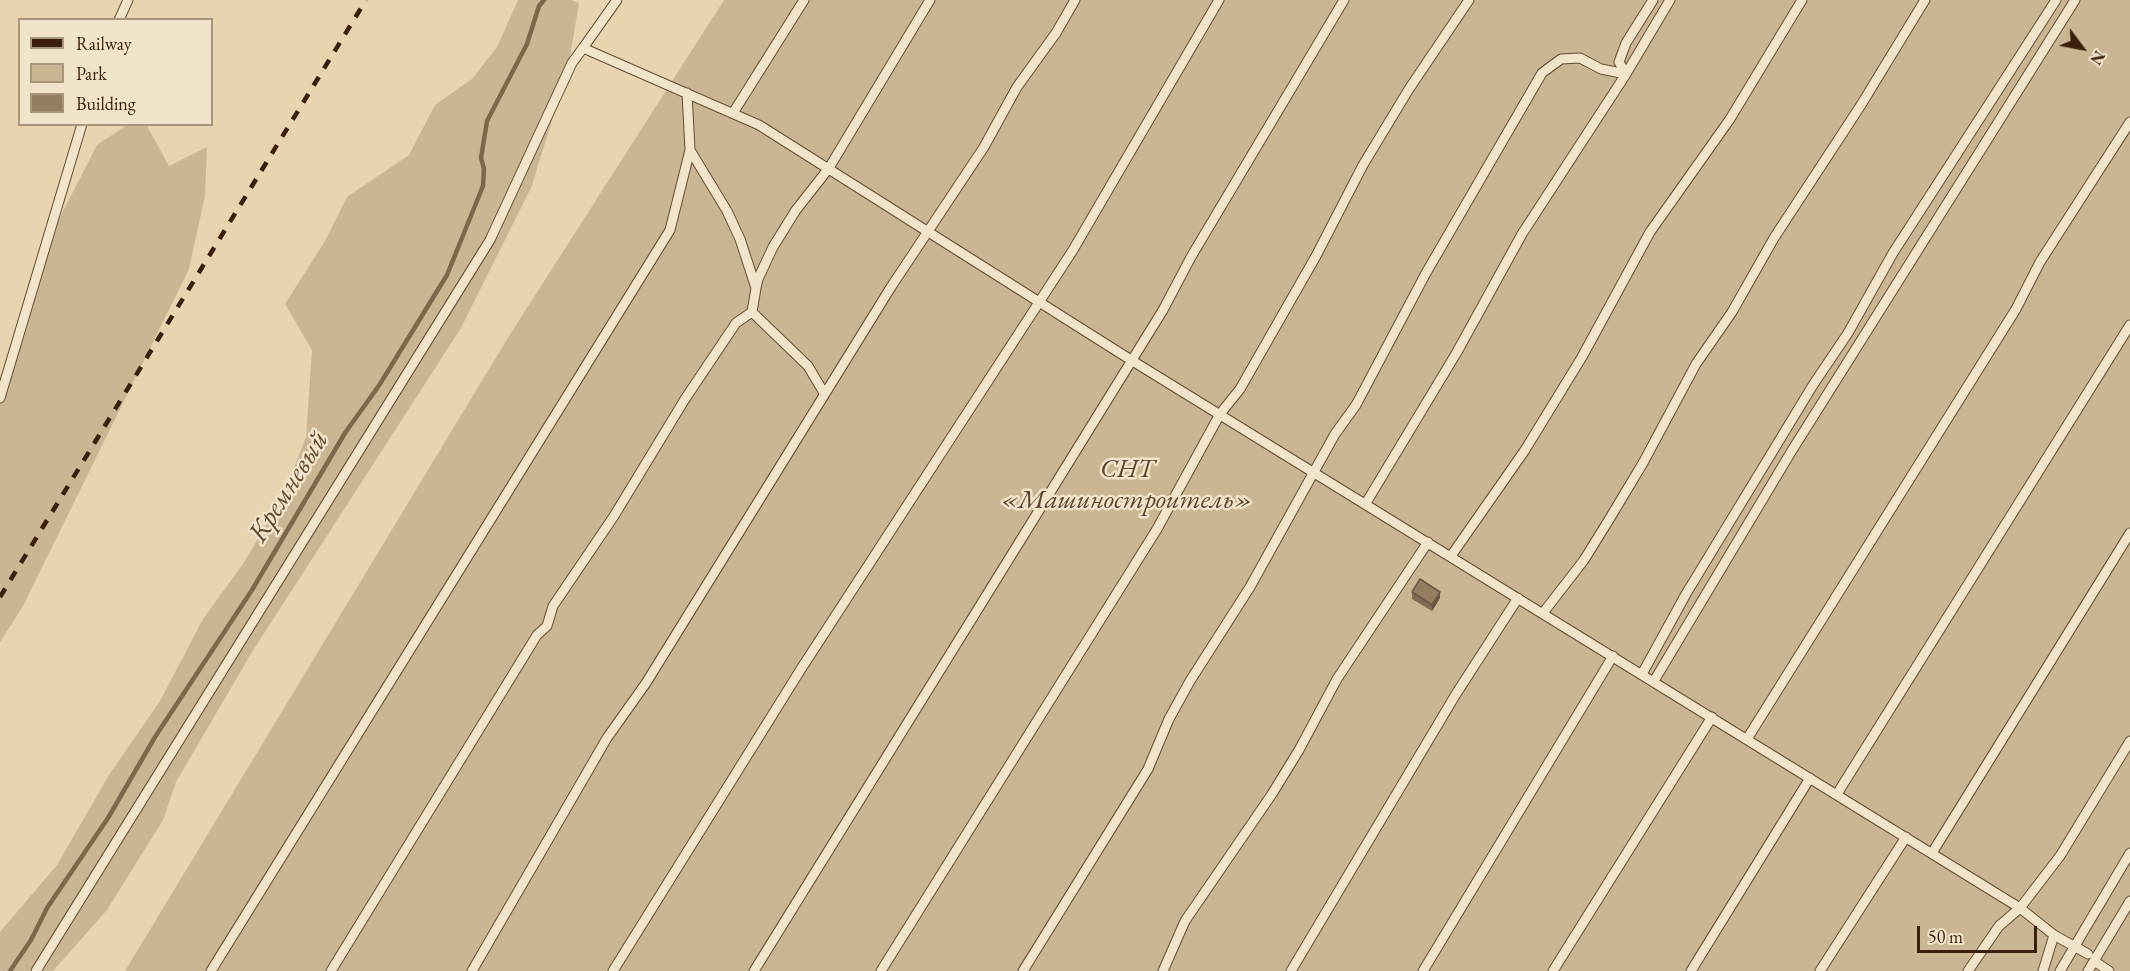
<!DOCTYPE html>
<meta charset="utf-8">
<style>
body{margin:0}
#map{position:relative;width:2130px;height:971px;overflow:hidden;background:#e8d5af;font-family:"EB Garamond",serif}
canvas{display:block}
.legend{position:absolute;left:18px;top:18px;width:195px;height:108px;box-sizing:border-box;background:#f0e4cb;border:2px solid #a8957e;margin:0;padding:8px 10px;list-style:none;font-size:18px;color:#3b1e0b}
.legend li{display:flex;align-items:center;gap:12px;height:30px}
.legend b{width:30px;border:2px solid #a8957e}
.north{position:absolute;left:2052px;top:18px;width:60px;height:60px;-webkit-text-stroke:4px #f0e4cb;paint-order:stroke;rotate:122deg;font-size:16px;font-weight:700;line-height:24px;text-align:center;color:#3b1e0b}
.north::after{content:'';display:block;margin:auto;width:21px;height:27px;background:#3b1e0b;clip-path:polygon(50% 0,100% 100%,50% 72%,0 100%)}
.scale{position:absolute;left:1917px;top:926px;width:120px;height:27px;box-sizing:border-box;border:3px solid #3b1e0b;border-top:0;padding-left:8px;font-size:18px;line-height:21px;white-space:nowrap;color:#3b1e0b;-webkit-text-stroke:4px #f0e4cb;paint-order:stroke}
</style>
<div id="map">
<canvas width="2130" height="971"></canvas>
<ul class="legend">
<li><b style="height:8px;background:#3b1e0b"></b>Railway</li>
<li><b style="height:16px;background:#cbb693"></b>Park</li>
<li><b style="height:16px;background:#957d60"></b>Building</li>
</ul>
<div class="north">N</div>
<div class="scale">50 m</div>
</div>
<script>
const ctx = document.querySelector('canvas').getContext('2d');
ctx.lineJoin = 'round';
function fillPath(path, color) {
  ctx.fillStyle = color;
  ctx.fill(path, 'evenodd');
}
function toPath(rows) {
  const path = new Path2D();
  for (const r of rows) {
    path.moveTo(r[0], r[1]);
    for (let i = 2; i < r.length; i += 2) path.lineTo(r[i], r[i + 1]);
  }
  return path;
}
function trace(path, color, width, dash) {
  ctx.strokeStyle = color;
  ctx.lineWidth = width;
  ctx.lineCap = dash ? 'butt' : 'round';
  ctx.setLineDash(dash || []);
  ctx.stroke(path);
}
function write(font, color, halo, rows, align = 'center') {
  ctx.font = font + ' "EB Garamond",serif';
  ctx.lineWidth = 5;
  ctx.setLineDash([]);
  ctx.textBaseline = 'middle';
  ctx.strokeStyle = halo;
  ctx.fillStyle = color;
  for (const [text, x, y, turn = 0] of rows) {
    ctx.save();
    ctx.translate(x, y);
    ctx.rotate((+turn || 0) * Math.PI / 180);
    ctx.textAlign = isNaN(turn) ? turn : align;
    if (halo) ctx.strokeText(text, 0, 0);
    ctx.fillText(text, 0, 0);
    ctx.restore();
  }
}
const green = toPath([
 [518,0,571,0,579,3,568,69,531,188,461,328,252,652,176,782,163,820,107,910,53,971,0,971,0,932,57,865,109,775,160,701,203,619,243,564,283,496,306,437,312,350,285,304,325,241,347,197,409,155,435,105,472,79,497,47],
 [724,0,2130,0,2130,971,125,971,509,336],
 [146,124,169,166,207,147,205,196,189,269,23,606,0,642,0,382,60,217,97,145,127,125]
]);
const stream = toPath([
 [10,971,31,940,47,908,108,818,155,737,252,590,345,433,380,384,447,275,483,186,484,169,481,158,487,121,527,44,539,6,544,0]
]);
const lane = toPath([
 [119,20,128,0],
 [583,48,617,0],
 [733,113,804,0],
 [690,150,727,211,740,239,756,288,752,312,808,366,824,393],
 [756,288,758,279,773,247,796,210,829,168,930,0],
 [0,398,82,124],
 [1366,503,1457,352,1522,234,1626,74,1619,62,1626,43,1653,0],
 [1451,556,1525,450,1582,357,1650,232,1730,119,1802,0],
 [1543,613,1584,560,1610,518,1643,463,1696,364,1732,312,1774,238,1861,105,1925,0],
 [1642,674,1686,594,1813,385,1848,333,1893,253,2056,0],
 [1654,681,1791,452,2075,0],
 [1747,739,2016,309,2040,262,2130,122],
 [1837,794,2130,325],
 [1932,853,2130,533],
 [2094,961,2109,971],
 [36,971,490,240,572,63,583,48,759,125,1131,360,2020,908,2054,935,2088,954],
 [211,971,670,230,690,150,687,93],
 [331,971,537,635,547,626,553,606,614,516,685,399,736,323,752,312],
 [472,971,607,738,646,683,891,287,984,147,1017,87,1056,33,1075,0],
 [613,971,801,669,1073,250,1219,0],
 [754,971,1163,310,1191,257,1344,0],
 [881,971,1157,529,1220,414,1240,389,1316,256,1363,165,1409,89,1469,0],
 [1023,971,1148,769,1169,719,1190,681,1250,587,1335,434,1356,405,1426,273,1542,73,1561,59,1580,58,1601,69,1626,74,1670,0],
 [1163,971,1185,921,1272,794,1299,750,1337,679,1428,542],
 [1291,971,1456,694,1518,598],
 [1423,971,1613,656],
 [1553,971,1712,717],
 [1691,971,1810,778],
 [1820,971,1906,837],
 [1968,971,1999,926,2020,908,2060,856,2130,741],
 [2043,971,2054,935],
 [2060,971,2130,853],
 [2088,971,2130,901]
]);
const rail = toPath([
 [0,597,366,0]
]);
const wall = toPath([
 [1412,592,1440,598,1432,611,1412,599]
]);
const shadedWall = toPath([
 [1440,592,1440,598,1432,611,1432,605]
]);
const building = toPath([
 [1420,579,1440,592,1432,605,1412,592,1420,579]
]);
const parkNames = [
 ["СНТ",1127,470],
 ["«Машиностроитель»",1127,501]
];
const waterNames = [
 ["Кремневый",289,487,-58]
];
fillPath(green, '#cbb693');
trace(stream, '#7f674c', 4.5);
trace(lane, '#664c34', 11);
trace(lane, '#f0e4cb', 9);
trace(rail, '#3b1e0b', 4.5, [10, 10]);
fillPath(wall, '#806c53');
fillPath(shadedWall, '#685843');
fillPath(building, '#957d60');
trace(building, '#685843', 1.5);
write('italic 27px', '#5f442d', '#f0e4cb', parkNames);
write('italic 28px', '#634831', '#f0e4cb', waterNames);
</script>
